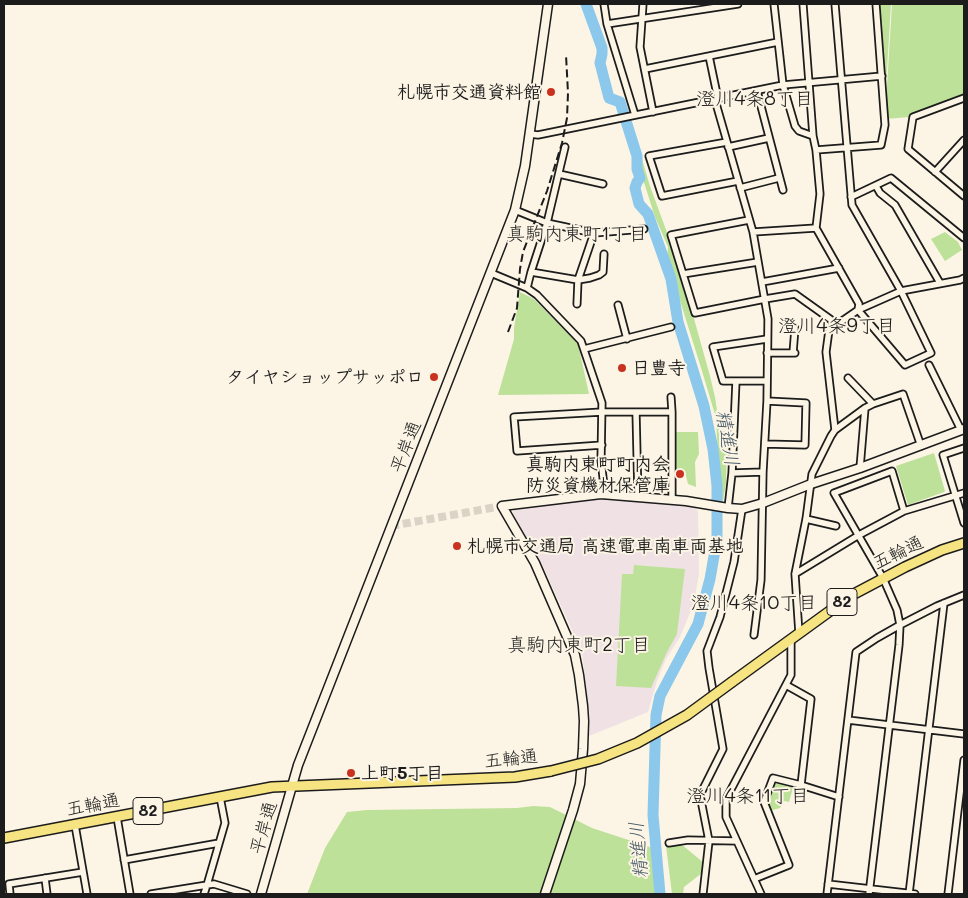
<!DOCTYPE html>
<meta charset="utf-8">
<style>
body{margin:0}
#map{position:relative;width:968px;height:898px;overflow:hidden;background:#fcf5e5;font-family:Mali,sans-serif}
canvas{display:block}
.frame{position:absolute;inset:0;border:5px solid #1c1c1c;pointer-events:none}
</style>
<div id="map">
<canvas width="968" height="898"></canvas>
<div class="frame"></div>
</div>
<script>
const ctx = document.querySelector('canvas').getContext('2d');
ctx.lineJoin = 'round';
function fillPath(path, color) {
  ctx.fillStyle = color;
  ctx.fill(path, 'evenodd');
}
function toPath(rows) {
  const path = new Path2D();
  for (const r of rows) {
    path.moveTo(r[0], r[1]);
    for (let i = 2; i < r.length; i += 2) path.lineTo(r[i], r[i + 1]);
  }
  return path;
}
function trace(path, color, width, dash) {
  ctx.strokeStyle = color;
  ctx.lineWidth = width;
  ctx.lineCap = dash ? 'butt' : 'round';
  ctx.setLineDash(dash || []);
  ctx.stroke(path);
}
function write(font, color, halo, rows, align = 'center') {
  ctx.font = font + ' Mali,"Klee One",sans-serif';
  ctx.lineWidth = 4;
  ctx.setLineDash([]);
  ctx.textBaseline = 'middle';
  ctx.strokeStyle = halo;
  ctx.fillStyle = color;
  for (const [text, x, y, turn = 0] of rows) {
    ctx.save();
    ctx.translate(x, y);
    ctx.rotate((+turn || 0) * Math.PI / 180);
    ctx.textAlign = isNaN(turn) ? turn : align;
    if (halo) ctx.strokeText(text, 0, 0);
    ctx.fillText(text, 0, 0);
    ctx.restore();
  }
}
const built = toPath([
 [601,499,683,505,695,508,698,511,699,574,695,597,690,613,680,637,666,659,657,681,648,712,589,736,590,720,582,652,540,560,513,514,514,509]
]);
const green = toPath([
 [876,4,891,4,886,87,882,86],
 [892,4,964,4,964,95,910,117,885,119],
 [630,119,650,186,676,257,693,315,710,376,715,397,720,430,725,431,727,450,726,483,723,501,720,501,716,418,702,371,667,259,668,247,655,217,624,120],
 [945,232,958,242,962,250,945,261,931,239],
 [520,292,534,299,578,344,589,394,498,395,514,339,514,328],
 [672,432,698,432,699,454,695,462,696,487,688,484,685,472,672,473],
 [934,453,945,491,944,492,908,505,896,466],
 [634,565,685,569,677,634,667,652,651,688,616,686,622,574,633,574],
 [779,783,793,788,789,802,784,801,780,808,769,811,766,802,772,785],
 [533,806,550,807,592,828,653,848,658,894,307,894,325,848,347,812,367,810,517,808],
 [681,844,704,863,702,873,684,887,683,894,672,894,666,846]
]);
const river = toPath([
 [586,4,602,48,602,54,600,63,609,98,620,102,637,156,637,169,640,178,637,182,635,188,639,204,648,214,671,279,678,322,704,406,713,449,717,486,717,539,710,579,698,624,660,696,656,715,653,815,660,894]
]);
const tertiaryTunnel = toPath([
 [391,526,502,506]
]);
const minor = toPath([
 [604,4,607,24],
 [643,4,640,47,653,112],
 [774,4,783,85,795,126,799,131,813,136],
 [803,4,813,136,816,150,820,194,816,228,859,304,858,310,905,365,931,353,901,291,852,205,835,4],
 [709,56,718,99],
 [645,69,778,42],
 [757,91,783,190],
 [964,98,913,117,908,149,964,196],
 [715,100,753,232,768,319,767,401,763,472,761,580,754,635],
 [635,115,607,24,738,4],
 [530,134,538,135,783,85,882,76],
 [727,142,649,156,662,196,738,181],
 [728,147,769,138],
 [816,150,881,145,885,125,876,4],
 [935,172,964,140],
 [559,174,603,184],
 [876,186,880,193,895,205,940,283],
 [740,188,779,178],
 [851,197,891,178,964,238],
 [515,210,547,223,594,233,578,280,577,304],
 [749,220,671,235,695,313,765,299,795,294,837,324],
 [753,232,816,228],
 [594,233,644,229],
 [531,272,547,223,565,147],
 [491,273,527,288,537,295,581,341,602,403,601,460,605,495],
 [683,274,758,262],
 [762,282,839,268],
 [527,288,531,272,578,280,590,278,599,275,603,272,604,254],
 [618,305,627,339],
 [584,349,671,327],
 [767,353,795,353],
 [793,353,795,328],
 [929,365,961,430],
 [848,378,873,404],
 [736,381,766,381],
 [671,397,672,412],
 [636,412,638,497],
 [835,430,826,352,829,330,858,310,901,291,960,280,964,278],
 [765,444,805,445,806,403,767,401],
 [602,445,517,451,514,417,602,412,672,412,672,499],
 [964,448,943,455,964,523],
 [860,468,865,408],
 [732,473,763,472],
 [728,508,732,473,736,381,723,381,713,347,767,339],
 [806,519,836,526],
 [795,574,859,535,904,511,964,493],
 [799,634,795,574,806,519,812,474,831,436,835,430,865,408,873,404,903,394,921,446],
 [786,685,811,699,801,785],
 [848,720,964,734],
 [117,817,130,894],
 [75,825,87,894],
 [669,843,688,840,736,841],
 [124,860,219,843],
 [45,878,47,894],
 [754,879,789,865,764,802,773,778,801,785,839,797],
 [828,884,915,894],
 [10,894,9,884,83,872],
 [151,894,207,885,225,823,220,797],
 [204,894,207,885,214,884,247,894],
 [703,894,709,841,700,795,723,749,709,668,707,651,720,617,734,562,742,509],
 [761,894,726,817,726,799,791,675,791,640],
 [827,894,856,652,877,638,900,625,937,606,964,595],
 [869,894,899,645,900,625,897,610,883,578,834,493,892,471,904,511],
 [909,894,944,603],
 [948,894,964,760]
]);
const tertiary = toPath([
 [261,894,298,765,515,210,525,166,548,4],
 [545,894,573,810,580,784,583,749,584,721,583,706,579,675,575,655,535,563,502,506,601,494,686,501,728,508,742,509,763,503,811,484,860,468,964,429]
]);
const primary = toPath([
 [732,682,852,595,905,567,942,550,964,543],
 [4,838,272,787,515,777,551,771]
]);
const rail = toPath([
 [508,332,517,308,520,269,523,252,547,191,562,143,567,118,568,93,566,55]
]);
const primaryBridge = toPath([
 [551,771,598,759,637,743,687,715,732,682]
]);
const markers = [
 [551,92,5,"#c8321e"],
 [622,368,5,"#c8321e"],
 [434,377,5,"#c8321e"],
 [680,474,5,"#c8321e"],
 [457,546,5,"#c8321e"],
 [351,773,5,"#c8321e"]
];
const shields = [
 [842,602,30],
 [148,811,30]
];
const shieldNames = [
 ["82",842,602],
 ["82",148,811]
];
const poiNames = [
 ["札幌市交通資料館",541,92],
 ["日豊寺",632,368,"left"],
 ["タイヤショップサッポロ",424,377],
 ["真駒内東町町内会",670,464],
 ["防災資機材保管庫",670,485],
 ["札幌市交通局 高速電車南車両基地",467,546,"left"],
 ["上町5丁目",361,773,"left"]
];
const streetNames = [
 ["平岸通",406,447,-69],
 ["五輪通",898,553,-26],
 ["五輪通",511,759,-6],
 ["五輪通",93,805,-11],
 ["平岸通",264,828,-74]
];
const neighbourhoodNames = [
 ["澄川4条8丁目",755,99],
 ["真駒内東町1丁目",577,234],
 ["澄川4条9丁目",837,326],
 ["澄川4条10丁目",754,603],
 ["真駒内東町2丁目",579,645],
 ["澄川4条11丁目",748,796]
];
const waterNames = [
 ["精進川",727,438,80],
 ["精進川",639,850,-95]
];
fillPath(built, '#f0e2e4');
fillPath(green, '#bee19a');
trace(river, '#8bc8eb', 11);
trace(tertiaryTunnel, '#dad4c7', 8, [8, 4]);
trace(minor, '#1c1c1c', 9);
trace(tertiary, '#1c1c1c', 11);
trace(primary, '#1c1c1c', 12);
trace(minor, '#fcf5e5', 5.5);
trace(tertiary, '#fcf5e5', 8);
trace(primary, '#f6e381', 9);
trace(rail, '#1c1c1c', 2, [8, 4]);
trace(primaryBridge, '#1c1c1c', 12, []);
trace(primaryBridge, '#f6e381', 9);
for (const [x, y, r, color] of markers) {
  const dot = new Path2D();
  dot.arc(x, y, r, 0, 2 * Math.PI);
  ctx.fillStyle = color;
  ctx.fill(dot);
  trace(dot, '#fcf5e5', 2);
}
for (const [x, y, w] of shields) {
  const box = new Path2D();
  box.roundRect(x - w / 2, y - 13.5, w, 27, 4);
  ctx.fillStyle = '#fcf5e5';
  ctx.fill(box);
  trace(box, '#1c1c1c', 1);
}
write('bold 16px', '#1c1c1c', null, shieldNames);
write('bold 18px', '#1c1c1c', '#fcf5e5', poiNames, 'right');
write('18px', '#1c1c1c', '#fcf5e5', streetNames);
write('19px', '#1c1c1c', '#fcf5e5', neighbourhoodNames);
write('italic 19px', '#435864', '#fcf5e5', waterNames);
</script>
